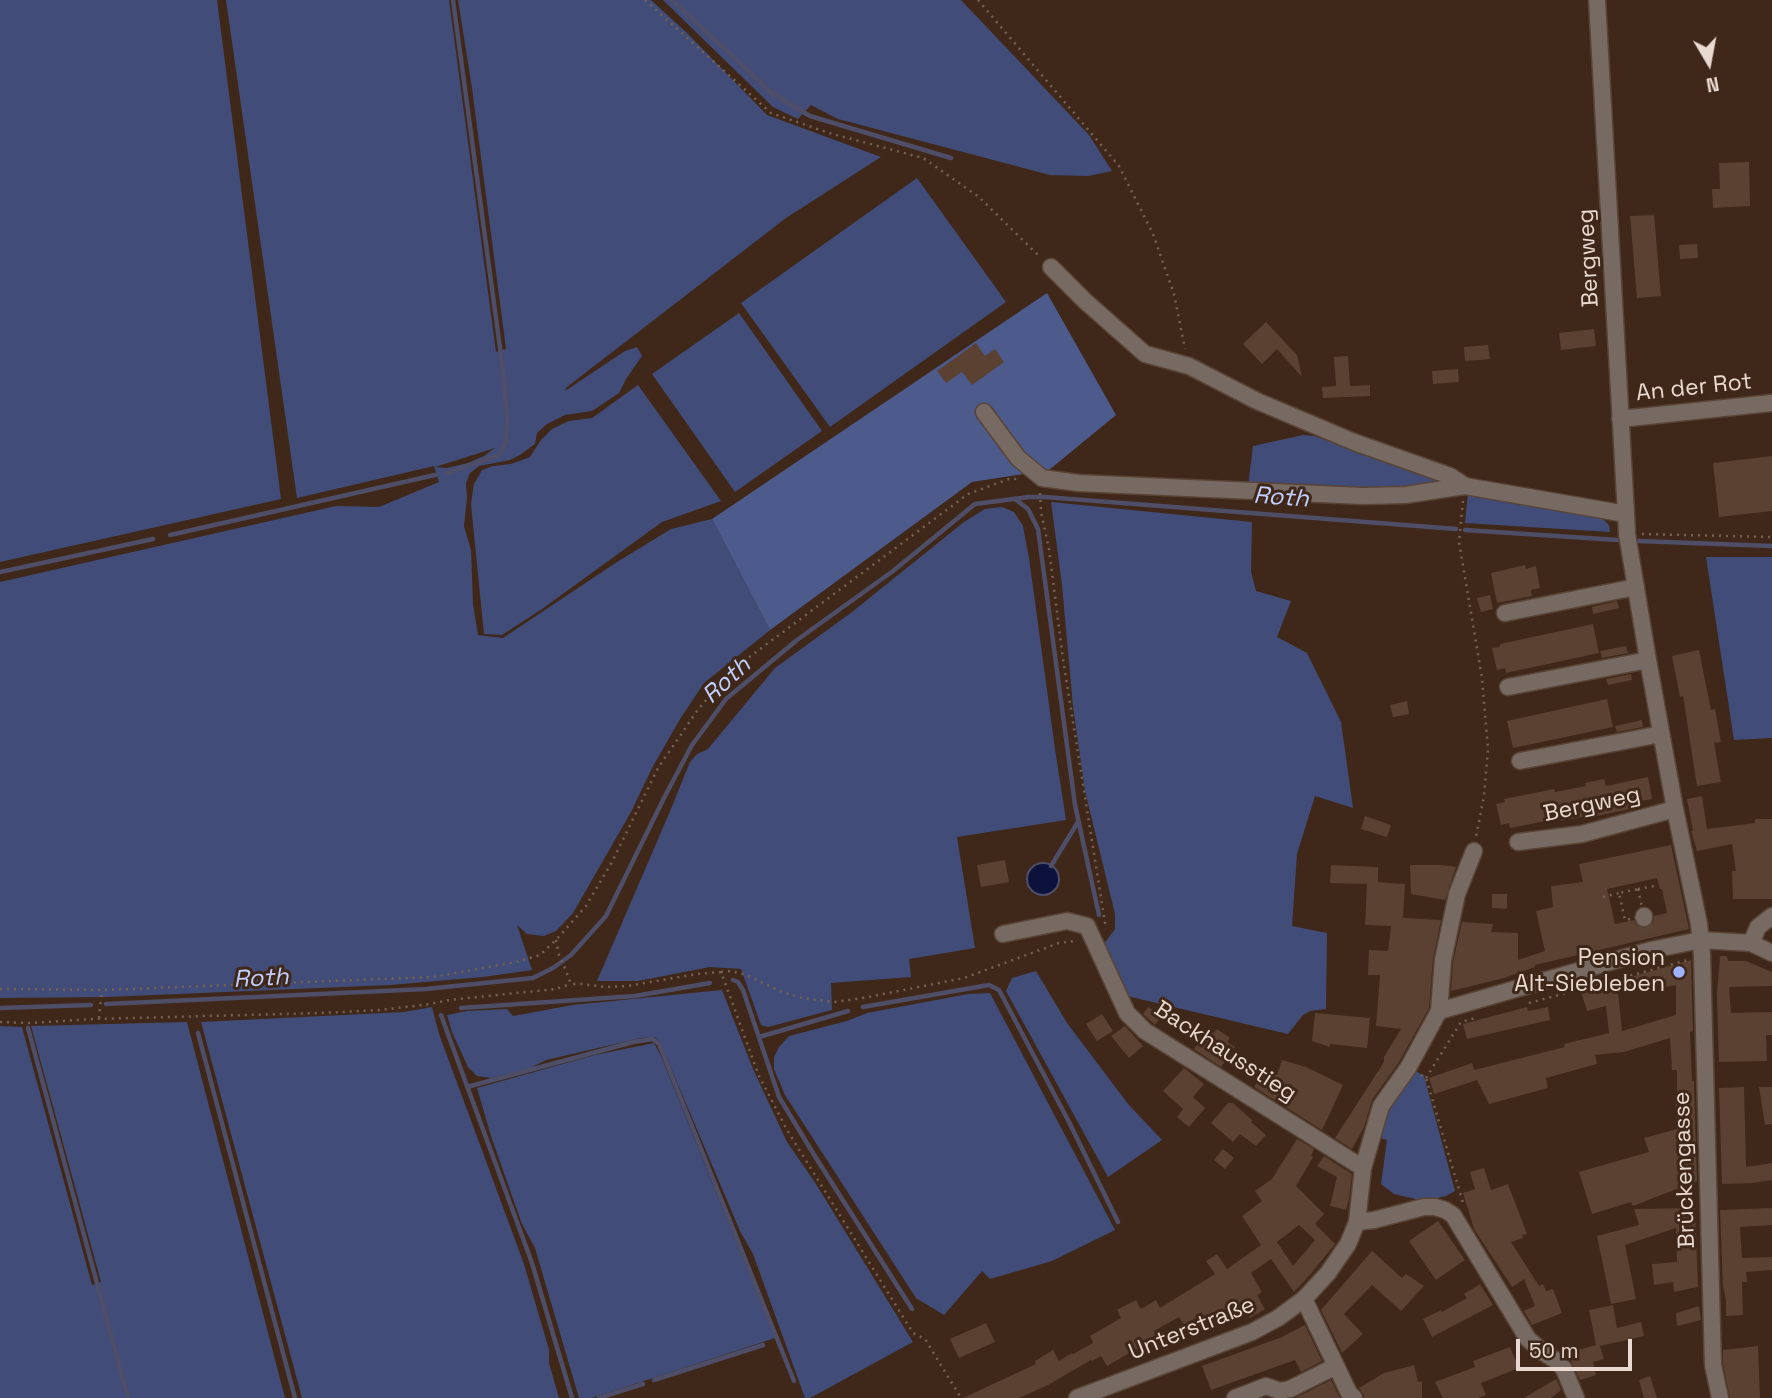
<!DOCTYPE html>
<meta charset="utf-8">
<style>
body{margin:0}
#map{position:relative;width:1772px;height:1398px;overflow:hidden;background:#3f2819;font-family:"Space Grotesk",sans-serif}
canvas{display:block}
.north{position:absolute;left:1674px;top:28px;width:70px;height:70px;-webkit-text-stroke:5px #3f2819;paint-order:stroke;rotate:170deg;font-size:19px;font-weight:700;line-height:28px;text-align:center;color:#e9d9d0}
.north::after{content:'';display:block;margin:auto;width:24px;height:32px;background:#e9d9d0;clip-path:polygon(50% 0,100% 100%,50% 72%,0 100%)}
.scale{position:absolute;left:1516px;top:1339px;width:116px;height:32px;box-sizing:border-box;border:4px solid #e9d9d0;border-top:0;padding-left:9px;font-size:21px;line-height:24px;white-space:nowrap;color:#e9d9d0;-webkit-text-stroke:5px #3f2819;paint-order:stroke}
</style>
<div id="map">
<canvas width="1772" height="1398"></canvas>
<div class="north">N</div>
<div class="scale">50 m</div>
</div>
<script>
const ctx = document.querySelector('canvas').getContext('2d');
ctx.lineJoin = 'round';
function fillPath(path, color) {
  ctx.fillStyle = color;
  ctx.fill(path, 'evenodd');
}
function toPath(rows) {
  const path = new Path2D();
  for (const r of rows) {
    if (r.length === 3) {
      path.moveTo(r[0] + r[2], r[1]);
      path.arc(r[0], r[1], r[2], 0, 2 * Math.PI);
      continue;
    }
    path.moveTo(r[0], r[1]);
    for (let i = 2; i < r.length; i += 2) path.lineTo(r[i], r[i + 1]);
  }
  return path;
}
function trace(path, color, width, dash) {
  ctx.strokeStyle = color;
  ctx.lineWidth = width;
  ctx.lineCap = dash ? 'butt' : 'round';
  ctx.setLineDash(dash || []);
  ctx.stroke(path);
}
function write(font, color, halo, rows, align = 'center') {
  ctx.font = font + ' "Space Grotesk",sans-serif';
  ctx.lineWidth = 6;
  ctx.setLineDash([]);
  ctx.textBaseline = 'middle';
  ctx.strokeStyle = halo;
  ctx.fillStyle = color;
  for (const [text, x, y, turn = 0] of rows) {
    ctx.save();
    ctx.translate(x, y);
    ctx.rotate((+turn || 0) * Math.PI / 180);
    ctx.textAlign = isNaN(turn) ? turn : align;
    if (halo) ctx.strokeText(text, 0, 0);
    ctx.fillText(text, 0, 0);
    ctx.restore();
  }
}
const green = toPath([
 [0,0,217,0,281,499,0,562],
 [226,0,449,0,496,352,506,349,472,88,458,0,651,0,687,33,767,115,881,157,786,218,567,387,565,391,625,351,637,347,642,356,626,379,619,393,592,411,565,415,547,424,537,433,535,444,520,455,510,460,479,466,470,473,466,483,467,498,464,526,471,550,473,604,478,635,503,638,617,562,671,529,712,519,770,630,704,683,680,719,652,768,631,812,573,913,556,931,544,936,527,934,517,925,532,970,483,977,390,985,107,997,0,998,0,582,336,506,379,507,439,482,434,466,297,498],
 [495,448,484,456,468,463,447,468,435,467],
 [663,0,961,0,1089,135,1112,171,1088,176,1050,175,838,119,811,105,798,119,773,107],
 [917,178,1006,302,830,427,741,303],
 [739,313,822,431,735,492,652,374],
 [638,385,721,501,662,522,542,609,502,635,484,634,471,504,474,484,482,470,493,466,511,464,530,457,541,440,552,429,569,421,592,418],
 [1303,435,1314,436,1429,475,1448,484,1398,490,1248,486,1253,446],
 [1468,493,1594,516,1604,520,1609,525,1610,532,1465,523],
 [1051,502,1252,522,1251,572,1256,591,1291,601,1277,637,1307,653,1341,722,1353,808,1315,796,1297,854,1292,926,1327,933,1326,1009,1310,1011,1303,1015,1288,1034,1127,996,1104,944,1115,929,1115,914,1085,791,1073,706,1062,585],
 [1002,507,1014,512,1023,526,1029,558,1055,749,1066,820,957,837,975,948,909,959,911,977,831,983,832,1010,768,1027,761,1025,741,969,710,967,638,981,597,981,671,809,690,762,697,754,708,749,775,668,852,612,964,522,985,509],
 [1706,557,1772,557,1772,738,1734,740],
 [1036,971,1067,1023,1128,1104,1162,1140,1108,1177,1006,991,1012,978],
 [722,990,753,1069,787,1142,816,1184,913,1342,810,1398,805,1398,753,1254,740,1231,660,1042,655,1037,641,1038,546,1060,528,1069,491,1078,477,1076,468,1067,452,1032,447,1015,467,1011,507,1009,513,1016,573,1005],
 [990,993,1115,1230,1052,1261,990,1279,982,1271,944,1315,916,1298,785,1095,774,1069,774,1057,779,1047,789,1036,847,1021,867,1013,968,994],
 [432,1007,439,1034,524,1264,549,1350,549,1363,559,1398,302,1398,201,1022,404,1012],
 [187,1022,285,1398,0,1398,0,1026,22,1027,92,1285,101,1282,31,1026],
 [654,1043,661,1056,775,1338,592,1398,579,1398,535,1248,522,1224,491,1136,477,1088,595,1055],
 [1416,1071,1424,1076,1455,1191,1446,1196,1424,1201,1394,1194,1381,1184,1387,1140,1380,1138,1383,1125,1392,1105]
]);
const forest = toPath([
 [1047,293,1116,415,1049,470,972,482,770,630,712,519]
]);
const water = toPath([
 [1043,879,16]
]);
const stream = toPath([
 [672,0,772,93,810,116,951,158],
 [447,473,499,455,506,442,507,417,503,370,453,0],
 [1015,499,1028,509,1038,529,1075,805,1099,915],
 [1465,530,1617,540],
 [170,535,435,475],
 [1638,541,1772,546],
 [0,572,153,539],
 [1051,866,1078,822],
 [733,980,738,982,743,990,779,1097,816,1158,912,1309],
 [106,1004,426,989,533,978,553,968,571,955,606,916,664,798,692,745,726,699,797,640,893,571,975,504,1029,497,1045,497,1456,529],
 [863,1007,989,985,999,990,1069,1122,1118,1222],
 [0,1008,91,1005],
 [461,1008,635,996,710,983],
 [441,1015,532,1263,572,1398],
 [28,1028,128,1398],
 [198,1033,295,1398],
 [759,1037,848,1011],
 [467,1087,633,1042,653,1039,659,1044,794,1381],
 [654,1380,763,1345],
 [599,1398,643,1384]
]);
const building = toPath([
 [1749,162,1750,206,1713,208,1712,189,1720,189,1719,163],
 [1654,215,1661,296,1637,298,1630,216],
 [1697,244,1698,258,1680,259,1679,245],
 [1266,322,1297,355,1302,377,1277,349,1262,364,1243,344],
 [1594,329,1596,346,1561,350,1559,333],
 [976,343,985,356,995,349,1004,362,972,385,962,372,946,383,937,371],
 [1488,345,1490,359,1465,361,1464,347],
 [1348,356,1350,386,1370,385,1370,396,1323,398,1322,387,1336,386,1334,357],
 [1458,369,1459,382,1433,384,1432,371],
 [1772,456,1772,511,1719,517,1713,463],
 [1525,565,1526,569,1536,566,1540,588,1531,590,1532,596,1497,603,1491,573],
 [1490,595,1493,609,1481,612,1477,598],
 [1617,601,1619,608,1593,614,1592,607],
 [1593,624,1599,653,1506,673,1505,668,1497,670,1492,648,1500,647,1500,644],
 [1626,646,1628,653,1602,658,1600,651],
 [1699,650,1711,710,1715,709,1721,742,1714,743,1721,782,1697,786,1683,696,1680,697,1672,656],
 [1631,674,1632,680,1608,685,1606,679],
 [1607,699,1613,727,1513,748,1507,721],
 [1407,701,1409,714,1393,717,1390,705],
 [1642,720,1643,727,1617,732,1615,726],
 [1648,777,1652,799,1642,801,1643,806,1592,817,1592,815,1561,821,1561,818,1510,828,1509,823,1501,825,1496,804,1505,802,1504,799,1554,789,1555,792,1586,786,1585,783,1604,779,1606,786],
 [1702,796,1707,829,1755,823,1755,819,1772,819,1772,899,1733,899,1732,871,1736,871,1732,844,1697,851,1691,831,1693,831,1687,799],
 [1365,816,1391,825,1387,837,1361,829],
 [1671,845,1689,929,1535,965,1535,967,1504,978,1451,991,1453,962,1462,922,1493,924,1491,932,1518,933,1518,960,1545,951,1536,911,1553,907,1551,886,1583,882,1579,864],
 [1657,878,1660,889,1662,889,1667,913,1654,916,1653,924,1645,928,1638,927,1634,920,1615,924,1607,889],
 [1005,860,1009,882,981,887,977,865],
 [1331,865,1378,867,1378,882,1405,884,1403,918,1441,920,1433,959,1429,1008,1399,1062,1372,1100,1364,1127,1352,1149,1335,1138,1384,1062,1384,1057,1401,1029,1376,1026,1380,975,1368,975,1369,950,1388,951,1391,926,1365,925,1367,884,1330,883],
 [1410,865,1441,865,1456,867,1445,900,1411,894],
 [1492,894,1507,894,1507,909,1492,908],
 [1720,956,1727,956,1728,961,1746,961,1772,972,1772,986,1729,987,1731,1013,1772,1012,1772,1035,1766,1035,1767,1061,1719,1062,1717,994],
 [1691,960,1693,1031,1690,1032,1692,1081,1694,1081,1697,1181,1633,1206,1631,1202,1592,1214,1579,1172,1649,1152,1644,1138,1677,1129,1675,1095,1677,1095,1677,1070,1672,1070,1670,1038,1624,1052,1595,1055,1597,1064,1546,1078,1548,1088,1489,1104,1477,1080,1434,1094,1429,1078,1472,1063,1474,1070,1565,1047,1564,1044,1609,1033,1606,1006,1587,1011,1581,991],
 [1659,981,1660,988,1676,985,1676,1015,1622,1031,1618,992],
 [1148,1007,1162,1015,1155,1025,1143,1014],
 [1527,1007,1528,1011,1548,1007,1550,1020,1467,1039,1463,1024],
 [1315,1013,1370,1018,1367,1048,1330,1044,1330,1047,1312,1041],
 [1102,1014,1113,1031,1097,1041,1086,1024],
 [1125,1026,1143,1046,1129,1058,1111,1036],
 [1208,1029,1214,1033,1217,1029,1230,1038,1227,1042,1235,1047,1221,1067,1194,1049],
 [1282,1060,1306,1067,1343,1085,1322,1130,1254,1087,1266,1068,1277,1075],
 [1184,1068,1204,1084,1193,1097,1205,1108,1189,1127,1177,1117,1183,1109,1163,1091],
 [1744,1087,1746,1167,1772,1163,1772,1180,1753,1183,1722,1184,1719,1088],
 [1759,1087,1772,1087,1772,1124,1765,1125],
 [1228,1103,1233,1103,1252,1120,1251,1122,1266,1135,1256,1146,1240,1134,1233,1142,1211,1123],
 [1297,1139,1314,1149,1311,1156,1313,1157,1296,1186,1324,1214,1315,1224,1335,1244,1309,1276,1294,1292,1271,1259,1251,1273,1262,1292,1257,1295,1265,1309,1250,1318,1242,1304,1206,1325,1201,1315,1184,1325,1179,1317,1154,1331,1157,1337,1107,1366,1101,1356,1092,1361,1091,1360,1048,1385,1019,1398,963,1398,1036,1364,1035,1361,1053,1350,1059,1361,1072,1353,1073,1354,1093,1343,1090,1336,1121,1318,1117,1310,1136,1300,1141,1309,1156,1300,1160,1308,1215,1274,1206,1261,1217,1254,1227,1269,1261,1245,1242,1216,1262,1201,1255,1191,1272,1179],
 [1299,1225,1315,1240,1293,1266,1277,1242],
 [1223,1149,1234,1158,1225,1169,1214,1160],
 [1324,1156,1352,1174,1349,1199,1346,1210,1330,1206,1337,1177,1317,1166],
 [1484,1168,1491,1190,1508,1184,1527,1234,1522,1235,1523,1238,1511,1242,1539,1286,1543,1284,1546,1291,1553,1289,1562,1313,1532,1325,1524,1311,1535,1306,1524,1279,1512,1287,1474,1229,1463,1193,1475,1189,1470,1172],
 [1695,1208,1698,1287,1674,1292,1673,1282,1654,1285,1652,1264,1677,1262,1676,1228,1625,1245,1636,1299,1611,1304,1597,1236,1639,1225,1634,1209],
 [1772,1208,1772,1225,1740,1227,1742,1258,1772,1257,1772,1270,1746,1272,1747,1282,1742,1282,1743,1315,1726,1316,1726,1299,1723,1287,1720,1210],
 [1438,1221,1465,1260,1436,1280,1409,1241],
 [1372,1251,1402,1278,1406,1274,1424,1286,1401,1311,1372,1285,1344,1314,1363,1334,1342,1353,1321,1310],
 [1480,1284,1493,1305,1432,1337,1423,1319,1441,1310,1442,1312,1467,1298,1464,1294],
 [1613,1305,1617,1328,1641,1322,1644,1336,1600,1346,1604,1359,1593,1362,1596,1375,1580,1380,1567,1353,1596,1345,1589,1310],
 [1699,1306,1701,1320,1677,1326,1676,1313],
 [986,1323,995,1342,959,1358,950,1339],
 [1305,1325,1322,1361,1301,1372,1295,1360,1211,1390,1202,1366,1282,1337],
 [1758,1346,1760,1398,1730,1398,1723,1364,1723,1350],
 [1510,1347,1519,1368,1481,1383,1486,1395,1478,1398,1443,1398,1435,1382,1475,1367,1473,1361],
 [1414,1365,1418,1382,1422,1381,1422,1398,1364,1398,1364,1395,1359,1388,1384,1373],
 [1650,1376,1657,1398,1644,1398,1639,1380],
 [1556,1379,1561,1390,1551,1398,1524,1398],
 [1331,1380,1340,1398,1295,1398]
]);
const minorTunnel = toPath([
 [1644,918,1648,938]
]);
const path = toPath([
 [645,0,771,113,829,133,923,158,979,197,1039,256],
 [978,0,1119,166,1153,234,1174,294,1185,349],
 [1040,493,1041,512,1049,549,1063,659,1106,929],
 [1463,501,1459,542,1482,678,1488,749,1484,796,1476,837],
 [1642,534,1772,537],
 [1638,889,1644,916,1625,920,1619,893,1638,889],
 [1638,889,1655,886],
 [1603,897,1619,893],
 [556,940,559,955,564,966,571,984,582,984,605,987,627,986,697,974,721,972,759,1076,787,1130,913,1333,925,1339,961,1398],
 [721,972,731,971,746,975,782,992,802,998,834,1002,863,998,964,978,1059,943,1075,941],
 [0,989,102,990,433,977,516,962,540,955,556,940,586,906,612,862,658,768,697,711,728,673,968,494,1009,479,1018,479],
 [1529,1003,1688,960],
 [99,1018,102,990],
 [0,1022,31,1023,93,1019,321,1013,381,1010,430,1004,449,1000,556,989,571,984],
 [1421,1075,1426,1078,1463,1203],
 [1426,1078,1461,1022,1475,1018]
]);
const minor = toPath([
 [1597,0,1626,514],
 [1051,267,1085,301,1145,354,1189,366,1257,401,1354,442,1450,476,1465,486],
 [984,412,1018,458,1042,478,1078,483,1363,496,1405,495,1465,486,1626,514,1627,534,1648,660,1675,809,1699,924,1702,956,1713,1365,1720,1398],
 [1620,419,1772,403],
 [1505,613,1636,587],
 [1508,687,1648,660],
 [1520,761,1661,734],
 [1518,842,1582,834,1675,809],
 [1644,916,1644,918],
 [1003,934,1067,921,1087,926,1127,1013,1145,1031,1363,1168],
 [1751,943,1758,927,1772,916],
 [1439,1011,1443,960,1457,894,1474,851],
 [1357,1222,1374,1220,1424,1207,1435,1207,1445,1210,1453,1215,1528,1339,1544,1353,1557,1361,1564,1369,1576,1398],
 [1304,1299,1349,1393,1354,1398],
 [1077,1398,1252,1332,1278,1318,1304,1299,1328,1273,1348,1244,1357,1222,1363,1168,1381,1106,1408,1068,1439,1011,1651,950,1701,940,1751,943,1772,953],
 [1235,1398,1266,1386,1280,1391,1290,1389,1336,1366]
]);
const markers = [
 [1679,972,7,"#9fb3fd"]
];
const streetNames = [
 ["Bergweg",1589,258,-93],
 ["An der Rot",1694,388,-6],
 ["Bergweg",1592,805,-12],
 ["Backhausstieg",1225,1052,33],
 ["Brückengasse",1685,1170,-92],
 ["Unterstraße",1192,1329,-22]
];
const poiNames = [
 ["Pension",1665,959],
 ["Alt-Siebleben",1665,985]
];
const waterNames = [
 ["Roth",1281,498,4],
 ["Roth",727,681,-43],
 ["Roth",261,979,-3]
];
fillPath(green, '#414d78');
fillPath(forest, '#4d5a8c');
fillPath(water, '#0c123c');
trace(water, '#4e4e68', 2);
trace(stream, '#4e4e68', 4.5);
fillPath(building, '#5a4132');
trace(minorTunnel, '#584334', 16, [16, 8]);
trace(minor, '#5a4436', 19);
trace(path, '#766255', 2.5, [2, 5]);
trace(minor, '#766a63', 16);
for (const [x, y, r, color] of markers) {
  const dot = new Path2D();
  dot.arc(x, y, r, 0, 2 * Math.PI);
  ctx.fillStyle = color;
  ctx.fill(dot);
  trace(dot, '#3f2819', 2.5);
}
write('23px', '#e9d9d0', '#3f2819', streetNames);
write('23px', '#e9d9d0', '#3f2819', poiNames, 'right');
write('italic 24px', '#c2d0ff', '#3f2819', waterNames);
</script>
